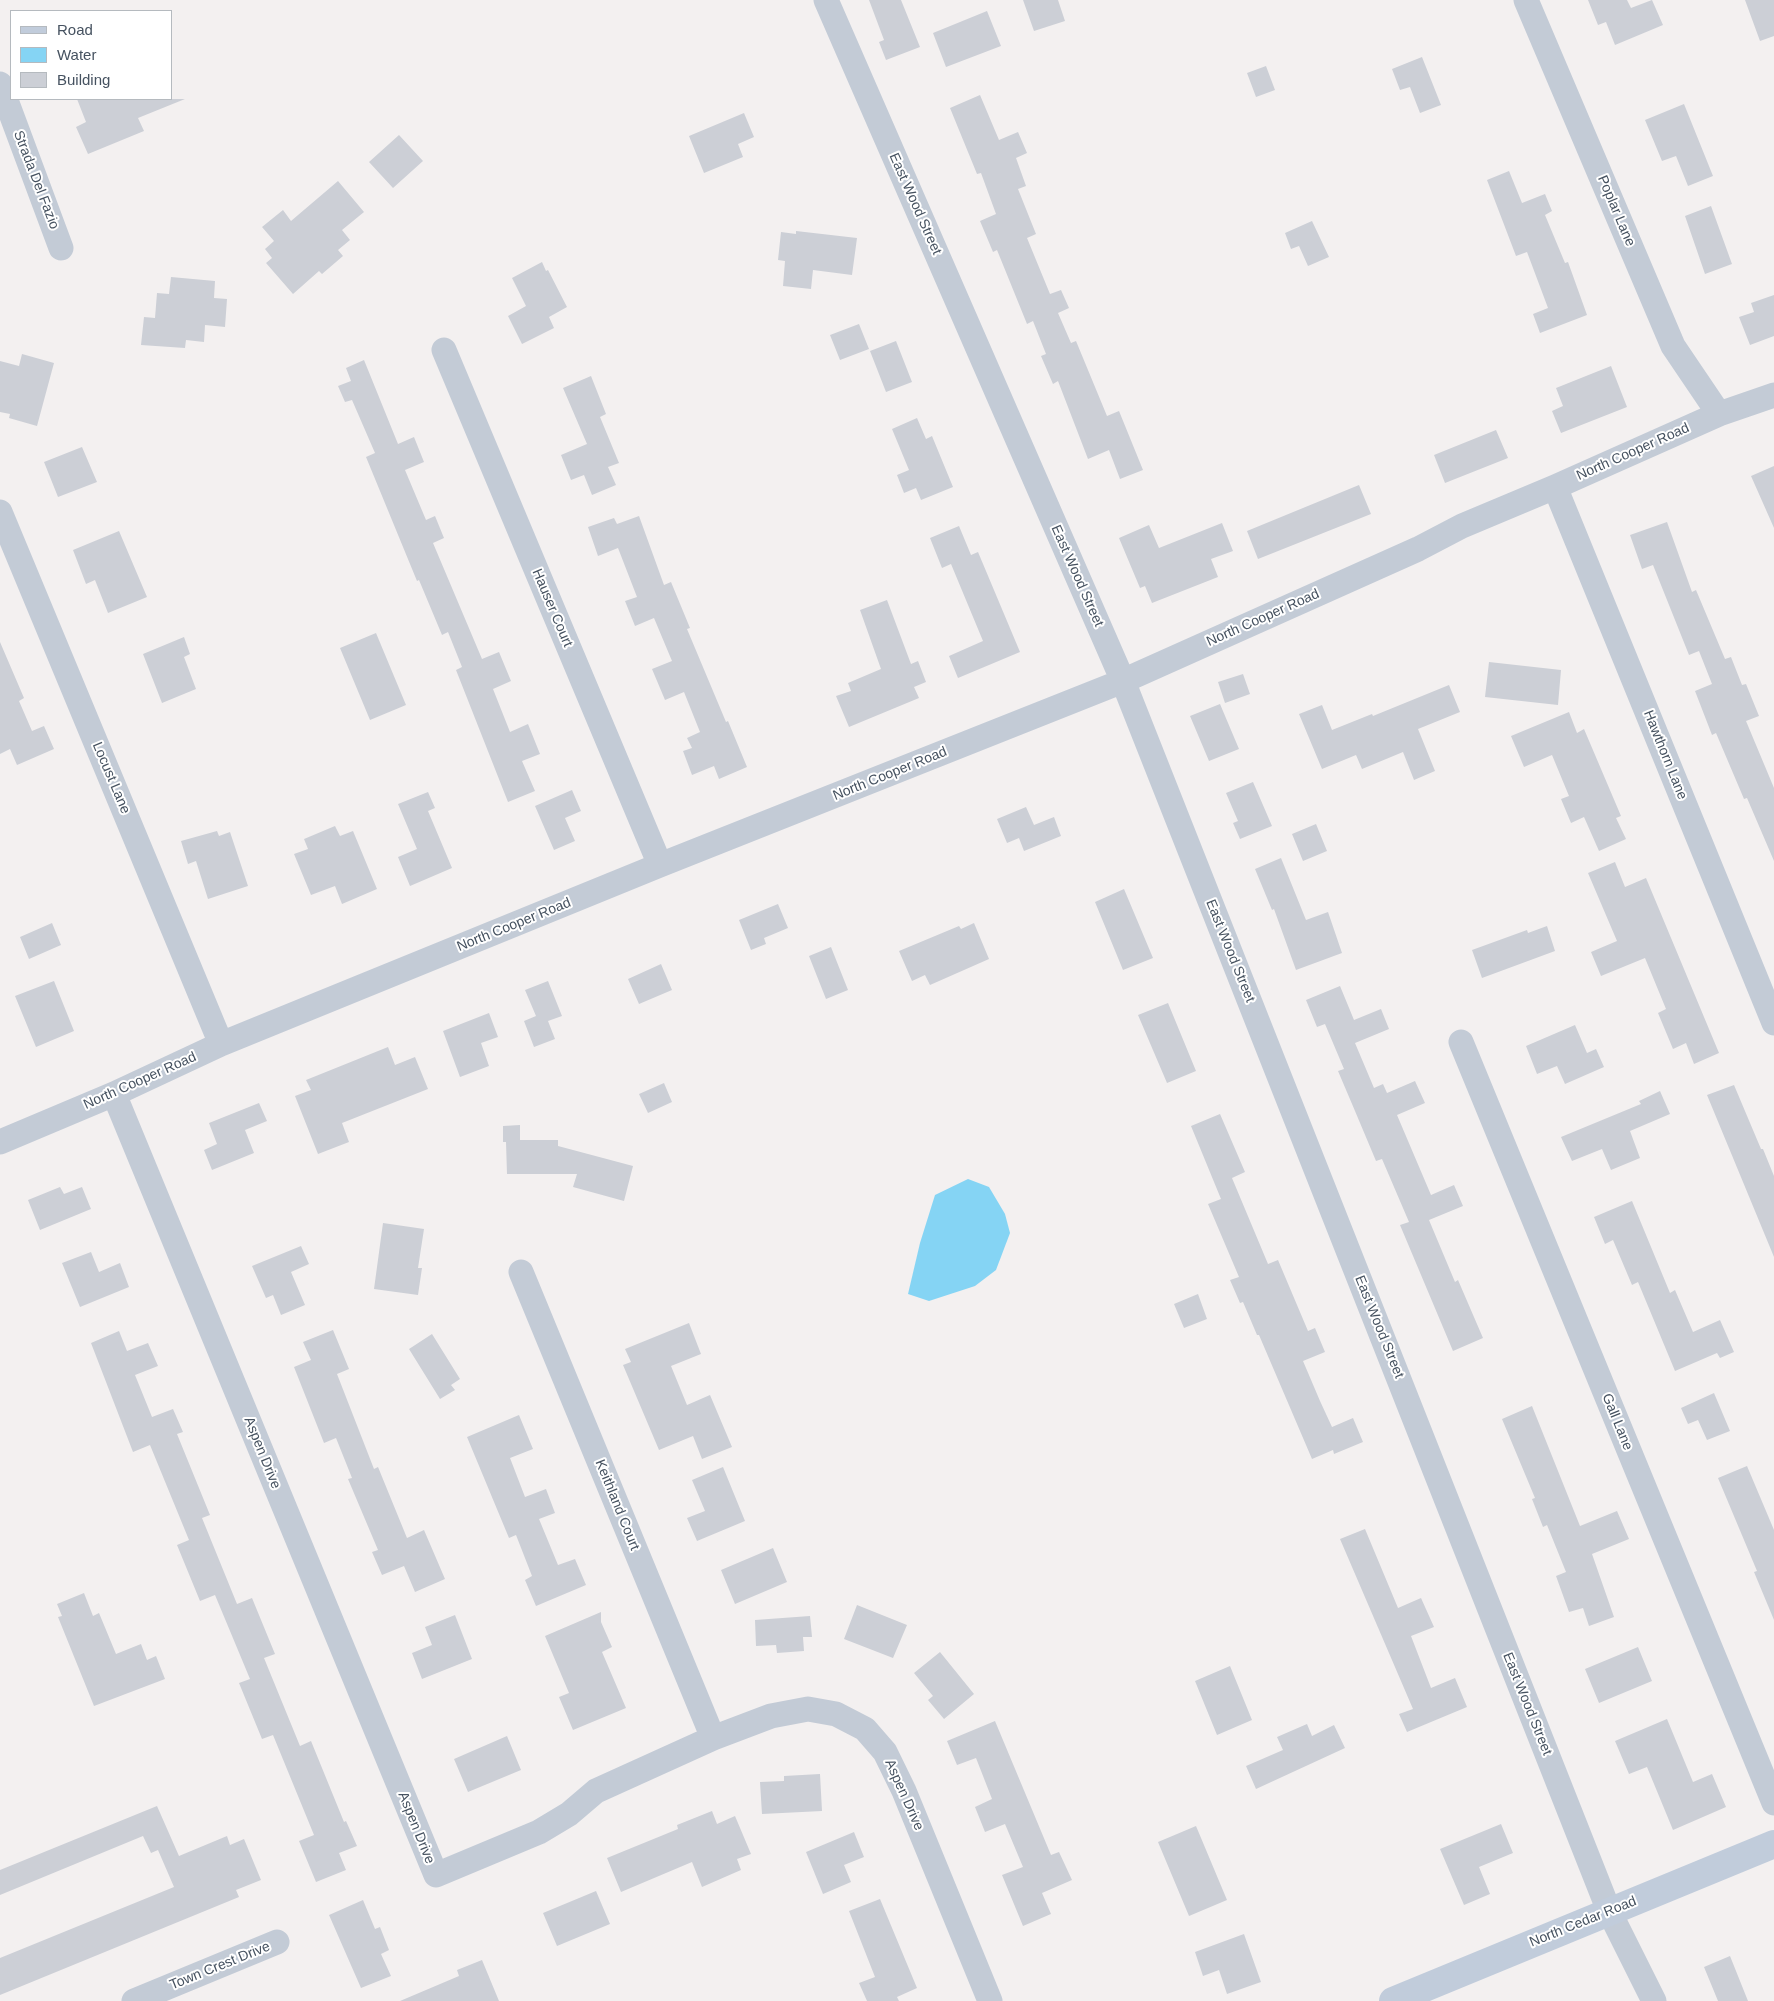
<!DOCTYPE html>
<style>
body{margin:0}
#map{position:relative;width:1774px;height:2001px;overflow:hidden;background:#f3f0f0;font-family:Helvetica,sans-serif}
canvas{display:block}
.legend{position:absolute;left:10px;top:10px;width:162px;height:90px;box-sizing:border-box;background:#fff;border:1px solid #b5babf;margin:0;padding:6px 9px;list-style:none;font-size:15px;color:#465260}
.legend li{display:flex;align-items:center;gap:10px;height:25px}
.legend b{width:25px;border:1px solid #b5babf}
</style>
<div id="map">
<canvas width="1774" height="2001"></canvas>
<ul class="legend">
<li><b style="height:6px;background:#c1ccdb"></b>Road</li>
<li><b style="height:14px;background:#85d4f4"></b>Water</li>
<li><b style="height:14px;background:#cccfd6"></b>Building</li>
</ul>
</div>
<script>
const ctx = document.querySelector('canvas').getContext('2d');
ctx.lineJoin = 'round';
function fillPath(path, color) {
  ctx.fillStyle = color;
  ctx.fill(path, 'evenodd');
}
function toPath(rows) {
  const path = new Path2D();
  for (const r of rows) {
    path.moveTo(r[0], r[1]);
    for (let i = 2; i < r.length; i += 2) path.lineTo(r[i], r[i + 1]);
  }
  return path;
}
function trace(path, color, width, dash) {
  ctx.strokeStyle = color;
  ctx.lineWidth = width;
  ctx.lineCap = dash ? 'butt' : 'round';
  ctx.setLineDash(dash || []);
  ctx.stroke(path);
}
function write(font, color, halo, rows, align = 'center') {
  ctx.font = font + ' Helvetica,sans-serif';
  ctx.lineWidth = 4;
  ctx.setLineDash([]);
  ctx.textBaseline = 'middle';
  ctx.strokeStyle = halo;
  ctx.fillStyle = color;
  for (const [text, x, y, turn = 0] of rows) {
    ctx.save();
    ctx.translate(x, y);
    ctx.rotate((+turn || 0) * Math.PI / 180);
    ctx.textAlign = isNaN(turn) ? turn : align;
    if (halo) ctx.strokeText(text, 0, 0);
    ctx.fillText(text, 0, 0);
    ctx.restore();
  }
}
const water = toPath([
 [968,1179,989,1187,1005,1214,1010,1233,996,1270,975,1286,929,1301,908,1294,920,1243,935,1195]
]);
const building = toPath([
 [869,0,901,0,920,47,886,60,879,42,884,40],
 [1023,0,1058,0,1065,21,1034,31],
 [1588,0,1627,0,1631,8,1652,0,1663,25,1615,45,1606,22,1598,25],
 [1745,0,1774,0,1774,36,1760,41],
 [987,11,1001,46,946,67,933,33],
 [1422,57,1441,105,1420,113,1410,87,1400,90,1392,69],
 [1266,66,1275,90,1256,97,1247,73],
 [980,95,999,140,1018,132,1027,153,1016,158,1026,186,1018,189,1036,234,1027,238,1050,294,1061,290,1069,308,1058,313,1071,343,1076,341,1107,416,1119,411,1143,470,1120,479,1109,450,1088,459,1058,381,1053,384,1041,356,1046,354,1033,321,1027,324,997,250,993,252,980,221,996,214,981,173,977,174,950,108],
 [77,99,185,99,138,118,144,131,88,154,76,127,86,122],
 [1684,104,1713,176,1688,186,1676,156,1662,161,1645,120],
 [744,113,754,137,738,144,743,157,704,173,689,136],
 [399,135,423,161,393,188,369,162],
 [1509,171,1522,203,1545,194,1552,211,1545,215,1565,263,1568,262,1587,315,1540,333,1533,314,1548,308,1527,252,1516,256,1487,180],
 [338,181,364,212,342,230,350,240,338,250,343,256,322,274,319,271,293,294,266,263,272,258,265,249,274,241,262,227,283,210,291,221],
 [1711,206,1732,264,1705,274,1685,216],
 [1312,221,1329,257,1308,266,1299,246,1291,249,1285,233],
 [796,231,857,238,852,275,813,270,811,289,783,286,785,261,778,260,781,232,796,234],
 [542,262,546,271,548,270,567,307,549,317,554,328,522,344,508,316,526,306,512,278],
 [171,277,215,281,214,298,227,299,225,327,205,325,204,342,186,340,185,348,141,345,144,317,155,318,157,293,169,294],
 [1774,295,1774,336,1750,345,1739,317,1754,312,1751,303],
 [859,324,869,349,840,360,830,335],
 [896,341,912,382,886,392,870,351],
 [22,354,54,363,37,426,9,418,10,414,0,412,0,361,19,366],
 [364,360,398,444,414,437,424,462,405,470,426,520,435,516,444,538,433,543,482,659,499,652,511,681,493,689,510,732,528,724,540,754,522,761,535,791,508,802,456,670,462,667,448,632,442,635,419,580,417,581,366,457,375,453,352,400,345,402,338,386,351,381,346,368],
 [1611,366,1627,407,1561,433,1552,411,1563,406,1556,388],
 [591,376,606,414,600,417,619,463,608,467,616,485,592,495,584,475,571,480,561,455,587,444,563,388],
 [917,418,926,439,932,436,953,487,921,500,916,488,904,493,897,475,909,470,892,429],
 [1496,430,1508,458,1445,483,1434,455],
 [82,447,97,482,58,497,44,462],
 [1774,466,1774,528,1751,476],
 [1359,485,1371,514,1258,559,1247,531],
 [639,516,664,585,671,582,690,628,687,629,726,722,728,721,747,767,719,779,714,766,692,775,683,751,692,748,687,738,700,732,684,692,665,700,652,669,672,661,654,618,635,626,625,601,637,597,618,548,598,556,588,527,614,518,617,524],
 [1667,522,1692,592,1696,590,1725,659,1731,657,1742,685,1746,684,1759,716,1746,721,1774,788,1774,861,1747,798,1744,799,1716,733,1712,735,1695,691,1712,684,1699,651,1689,655,1653,565,1642,569,1630,535],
 [1222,523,1233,551,1211,559,1218,577,1152,603,1145,586,1140,588,1119,538,1149,525,1159,548],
 [959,526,971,555,978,552,1020,652,958,678,949,656,983,641,951,564,942,568,930,538],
 [119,531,147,597,108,613,95,580,86,584,73,550],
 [887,600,911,664,918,661,926,682,914,687,919,698,849,727,836,696,851,691,848,683,881,669,860,610],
 [376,633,406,705,370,720,340,648],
 [184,637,190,654,184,657,196,689,162,703,143,654],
 [0,642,24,698,19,701,32,731,44,726,54,749,17,765,10,749,0,754],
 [1489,662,1561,670,1558,705,1485,697],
 [1243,674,1250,694,1225,703,1218,682],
 [1449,685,1460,712,1418,729,1435,771,1414,780,1403,752,1362,769,1356,755,1322,769,1299,714,1322,705,1332,730,1372,714,1373,716],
 [1220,704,1239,749,1209,761,1190,716],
 [1569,712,1577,733,1584,729,1621,816,1616,818,1626,839,1599,851,1584,817,1571,823,1561,799,1569,796,1552,755,1524,767,1511,736],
 [1253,782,1272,826,1240,839,1233,823,1238,821,1226,793],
 [572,790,581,811,565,818,575,841,554,850,535,806],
 [428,792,435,808,428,811,452,868,410,886,398,857,417,849,398,804],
 [1026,807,1034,825,1054,817,1061,836,1024,851,1019,838,1007,843,997,819],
 [1316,824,1327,851,1303,861,1292,834],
 [335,826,340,836,353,831,377,889,342,904,335,886,311,895,294,854,308,849,304,839],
 [217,831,219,836,230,832,248,886,208,899,196,861,188,864,181,841],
 [1281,858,1306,920,1328,912,1342,953,1296,970,1274,909,1272,910,1255,869],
 [1615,862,1625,887,1646,878,1719,1053,1694,1064,1686,1043,1673,1049,1658,1013,1666,1009,1645,958,1601,976,1591,952,1617,941,1588,873],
 [1124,889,1153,958,1123,970,1095,902],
 [778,904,788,928,764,938,766,944,751,950,739,920],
 [52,923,61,945,29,959,20,937],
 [974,923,989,959,930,985,925,975,912,981,899,951,959,926,961,929],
 [1547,926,1555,951,1482,978,1472,950,1527,930,1528,933],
 [831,947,848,990,826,999,809,956],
 [661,964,672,990,639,1004,628,979],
 [54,981,74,1031,36,1047,15,996],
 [548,981,562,1016,548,1021,555,1039,534,1047,524,1021,536,1016,525,990],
 [1340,986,1354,1020,1381,1009,1389,1029,1355,1043,1374,1088,1383,1084,1387,1093,1415,1081,1425,1103,1397,1115,1431,1195,1454,1185,1463,1206,1429,1220,1455,1282,1458,1280,1483,1338,1453,1351,1400,1225,1409,1222,1382,1159,1376,1161,1355,1111,1338,1071,1344,1069,1325,1024,1317,1027,1306,1000],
 [1168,1003,1196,1071,1167,1083,1138,1015],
 [489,1013,498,1037,481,1043,489,1066,460,1077,443,1031],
 [1575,1025,1587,1053,1596,1049,1604,1067,1565,1084,1557,1066,1537,1074,1526,1046],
 [388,1047,395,1065,415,1057,428,1089,342,1123,349,1142,318,1154,295,1096,311,1090,306,1080],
 [664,1083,672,1102,648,1113,639,1094],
 [1734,1085,1761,1149,1763,1149,1774,1176,1774,1257,1707,1095],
 [1660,1091,1670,1114,1630,1131,1640,1158,1611,1170,1602,1149,1572,1161,1561,1137,1641,1104,1639,1101],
 [259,1103,267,1121,245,1130,254,1153,212,1170,204,1150,217,1144,209,1123],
 [1220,1114,1245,1172,1232,1178,1268,1264,1278,1260,1308,1331,1315,1328,1325,1352,1303,1361,1320,1401,1332,1427,1353,1418,1363,1442,1334,1454,1333,1450,1312,1459,1259,1335,1257,1335,1243,1302,1240,1303,1230,1280,1239,1277,1208,1204,1221,1199,1191,1126],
 [520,1125,520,1140,558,1140,558,1146,633,1166,624,1201,573,1187,577,1174,507,1174,506,1142,503,1142,503,1126],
 [60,1187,64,1194,82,1187,91,1209,40,1230,28,1200],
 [1632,1201,1670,1293,1675,1290,1693,1332,1720,1320,1734,1352,1720,1358,1717,1353,1675,1371,1638,1282,1632,1285,1613,1240,1605,1244,1594,1217],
 [383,1223,424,1229,418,1268,422,1268,418,1295,374,1289],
 [301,1246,309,1264,291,1272,305,1305,281,1315,273,1295,266,1298,252,1266],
 [91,1252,99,1272,120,1263,129,1287,80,1307,62,1263],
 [1198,1294,1207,1319,1184,1328,1174,1304],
 [689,1323,701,1354,671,1366,687,1405,710,1395,732,1447,702,1459,693,1436,659,1450,623,1365,631,1362,625,1349],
 [333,1330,349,1369,337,1374,374,1469,378,1467,407,1538,424,1530,445,1579,415,1592,404,1566,382,1575,372,1552,378,1550,348,1479,352,1478,336,1438,324,1443,294,1367,311,1360,303,1342],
 [119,1331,127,1351,148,1343,158,1366,135,1375,152,1417,173,1409,183,1432,177,1434,210,1515,202,1518,237,1604,252,1598,275,1654,264,1658,300,1746,311,1741,344,1822,346,1821,357,1846,339,1853,346,1870,316,1882,299,1841,314,1835,273,1735,262,1739,239,1683,250,1679,215,1595,200,1601,177,1545,189,1540,150,1445,133,1452,91,1343],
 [432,1334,460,1379,451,1385,455,1390,440,1399,409,1349],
 [1714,1393,1730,1431,1707,1440,1698,1420,1688,1424,1681,1408],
 [1532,1406,1580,1526,1617,1511,1629,1539,1592,1554,1614,1617,1589,1626,1583,1608,1569,1612,1556,1576,1566,1572,1547,1525,1543,1527,1532,1499,1535,1498,1502,1419],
 [519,1415,533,1449,510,1458,525,1497,546,1489,555,1513,539,1519,558,1565,575,1559,586,1585,536,1606,525,1580,532,1576,516,1535,509,1538,467,1437],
 [1747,1466,1774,1530,1774,1620,1754,1572,1757,1571,1718,1478],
 [723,1467,745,1521,697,1541,687,1518,705,1511,692,1480],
 [1365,1529,1398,1608,1421,1598,1434,1627,1411,1636,1431,1688,1455,1678,1467,1707,1407,1732,1399,1714,1413,1709,1340,1539],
 [773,1548,787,1582,735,1604,721,1570],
 [84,1593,93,1616,99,1613,116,1654,141,1644,147,1660,156,1656,165,1679,94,1706,58,1617,62,1616,57,1604],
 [857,1605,907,1625,893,1658,844,1639],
 [601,1612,601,1622,612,1647,602,1652,626,1708,573,1730,559,1697,569,1693,545,1636],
 [455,1615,472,1659,422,1679,412,1653,432,1645,425,1627],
 [810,1616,812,1637,803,1637,804,1651,777,1653,776,1645,756,1646,755,1620],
 [1638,1647,1652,1681,1599,1703,1585,1669],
 [940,1652,974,1694,944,1719,928,1700,933,1696,914,1673],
 [1230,1666,1252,1720,1217,1735,1195,1681],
 [1667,1719,1693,1782,1712,1774,1726,1807,1673,1830,1647,1767,1629,1774,1615,1741],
 [995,1721,1051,1855,1059,1852,1072,1880,1042,1893,1051,1914,1023,1926,1002,1875,1023,1867,1005,1824,985,1832,975,1807,992,1799,976,1758,957,1765,947,1741],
 [1307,1724,1312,1736,1334,1725,1345,1748,1256,1789,1246,1766,1283,1750,1277,1737],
 [507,1736,521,1770,468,1792,454,1759],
 [820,1774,822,1811,762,1814,760,1782,784,1781,784,1776],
 [157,1806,179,1856,227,1836,230,1845,244,1839,261,1880,236,1890,239,1897,0,1995,0,1958,174,1887,158,1850,151,1853,143,1836,0,1895,0,1870],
 [712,1811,717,1824,735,1816,751,1854,737,1859,741,1870,702,1887,692,1862,621,1892,607,1858,678,1829,677,1825],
 [1501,1824,1513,1853,1479,1867,1490,1894,1464,1905,1440,1849],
 [1196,1826,1227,1900,1189,1916,1158,1842],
 [854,1832,864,1857,844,1865,851,1882,823,1894,806,1852],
 [596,1891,610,1924,557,1946,543,1913],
 [880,1899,917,1988,897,1997,899,2001,867,2001,859,1983,875,1977,849,1911],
 [363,1900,375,1929,380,1927,389,1950,381,1954,391,1976,361,1988,329,1915],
 [1244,1934,1261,1982,1227,1994,1219,1970,1203,1976,1195,1952],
 [1730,1956,1748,2001,1718,2001,1704,1967],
 [482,1960,499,2001,400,2001,459,1976,457,1970]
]);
const street = toPath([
 [826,0,1123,681,1609,1911,1654,2001],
 [1526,0,1673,346,1719,414],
 [0,84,61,248],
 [444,350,660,865],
 [1555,487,1774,1023],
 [0,512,221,1044],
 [1461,1042,1774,1803],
 [114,1094,436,1875,539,1832,569,1814,596,1791,713,1738,771,1716,808,1709,836,1714,865,1729,885,1752,904,1791,990,2001],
 [0,1142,114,1094,221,1044,660,865,1123,681,1418,549,1462,526,1555,487,1719,414,1774,395],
 [521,1272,713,1738],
 [134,2001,277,1942]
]);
const secondary = toPath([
 [1393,2001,1774,1844]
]);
const streetNames = [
 ["Strada Del Fazio",36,180,69],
 ["East Wood Street",915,204,66],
 ["Poplar Lane",1616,211,67],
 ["North Cooper Road",1633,452,-24],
 ["East Wood Street",1077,576,66],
 ["Hauser Court",552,608,67],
 ["North Cooper Road",1263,618,-24],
 ["Hawthorn Lane",1665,755,68],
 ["North Cooper Road",890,774,-22],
 ["Locust Lane",111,778,67],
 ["North Cooper Road",514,925,-22],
 ["East Wood Street",1230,951,68],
 ["North Cooper Road",140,1081,-24],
 ["East Wood Street",1379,1327,68],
 ["Gall Lane",1617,1422,68],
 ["Aspen Drive",262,1453,68],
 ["Keithland Court",617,1505,68],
 ["East Wood Street",1527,1704,68],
 ["Aspen Drive",904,1795,66],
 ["Aspen Drive",416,1828,68],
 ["North Cedar Road",1583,1922,-22],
 ["Town Crest Drive",220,1966,-22]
];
fillPath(water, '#85d4f4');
fillPath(building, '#cccfd6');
trace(street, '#c3cbd6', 25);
trace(secondary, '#c1ccdb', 28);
write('14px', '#465260', '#fff', streetNames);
</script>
